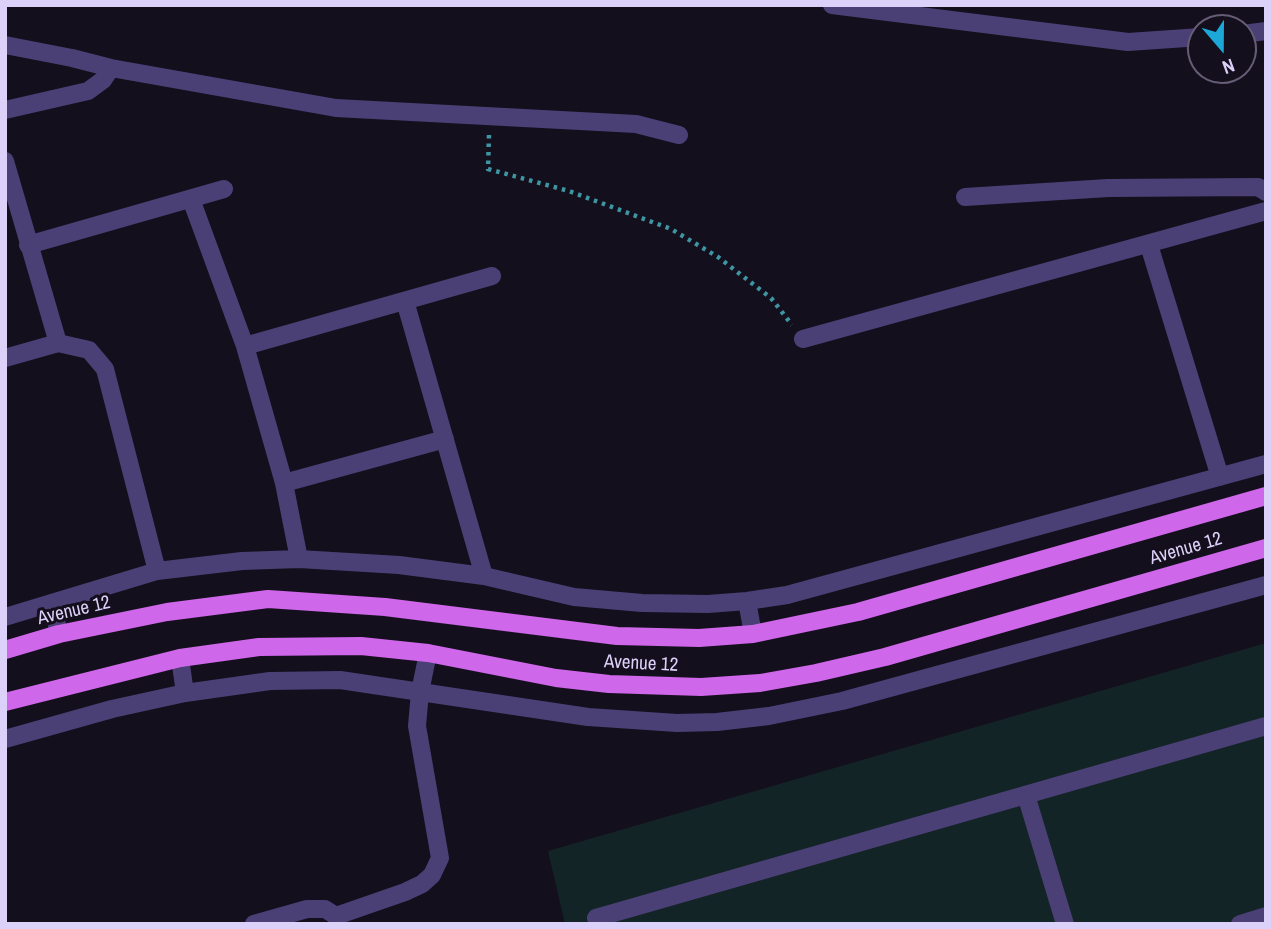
<!DOCTYPE html>
<style>
body{margin:0}
#map{position:relative;width:1271px;height:929px;overflow:hidden;background:#140f1d;font-family:"Archivo Narrow",sans-serif}
canvas{display:block}
.frame{position:absolute;inset:0;border:7px solid #dcd1f9;pointer-events:none}
.north{position:absolute;left:1187px;top:14px;width:70px;height:70px;box-sizing:border-box;background:#140f1d;border:2px solid #645d75;border-radius:50%;rotate:160deg;font-size:19px;font-weight:700;line-height:28px;text-align:center;color:#dcd1f9}
.north::after{content:'';display:block;margin:auto;width:24px;height:32px;background:#1da6d8;clip-path:polygon(50% 0,100% 100%,50% 72%,0 100%)}
</style>
<div id="map">
<canvas width="1271" height="929"></canvas>
<div class="frame"></div>
<div class="north">N</div>
</div>
<script>
const ctx = document.querySelector('canvas').getContext('2d');
ctx.lineJoin = 'round';
function fillPath(path, color) {
  ctx.fillStyle = color;
  ctx.fill(path, 'evenodd');
}
function toPath(rows) {
  const path = new Path2D();
  for (const r of rows) {
    path.moveTo(r[0], r[1]);
    for (let i = 2; i < r.length; i += 2) path.lineTo(r[i], r[i + 1]);
  }
  return path;
}
function trace(path, color, width, dash) {
  ctx.strokeStyle = color;
  ctx.lineWidth = width;
  ctx.lineCap = dash ? 'butt' : 'round';
  ctx.setLineDash(dash || []);
  ctx.stroke(path);
}
function write(font, color, halo, rows, align = 'center') {
  ctx.font = font + ' "Archivo Narrow",sans-serif';
  ctx.lineWidth = 6;
  ctx.setLineDash([]);
  ctx.textBaseline = 'middle';
  ctx.strokeStyle = halo;
  ctx.fillStyle = color;
  for (const [text, x, y, turn = 0] of rows) {
    ctx.save();
    ctx.translate(x, y);
    ctx.rotate((+turn || 0) * Math.PI / 180);
    ctx.textAlign = isNaN(turn) ? turn : align;
    if (halo) ctx.strokeText(text, 0, 0);
    ctx.fillText(text, 0, 0);
    ctx.restore();
  }
}
const green = toPath([
 [1266,643,1266,924,565,924,548,851]
]);
const path = toPath([
 [489,135,488,169,569,191,671,229,718,257,771,298,792,325]
]);
const minor = toPath([
 [832,5,1128,42,1201,37],
 [1243,34,1266,31],
 [5,45,72,58,111,68,336,108,636,124,679,135],
 [5,110,88,91,103,80,111,68],
 [5,161,58,343],
 [965,197,1108,188,1258,187,1266,192],
 [191,199,245,346,284,483,299,559],
 [28,245,224,189],
 [1149,245,1220,477],
 [405,301,484,576],
 [803,339,1266,211],
 [245,346,492,276],
 [5,358,58,343,89,350,105,369,157,571],
 [284,483,445,439],
 [747,601,753,634],
 [52,604,59,634],
 [5,617,157,571,242,561,299,559,399,565,484,576,574,597,642,603,708,604,747,601,787,595,1266,464],
 [180,658,185,693],
 [5,739,112,709,185,693,270,681,340,680,588,717,677,723,717,722,769,716,842,701,1266,585],
 [1026,795,1065,924],
 [596,918,1266,726],
 [254,924,307,909,325,909,336,916],
 [338,924,336,916,405,892,422,884,432,875,440,858,417,726,420,692,428,653],
 [1240,924,1266,916]
]);
const major = toPath([
 [5,650,59,634,167,612,268,599,385,607,617,636,699,638,753,634,858,612,1266,496],
 [5,702,180,658,259,647,361,646,428,653,556,678,609,684,701,687,760,683,816,673,885,657,1266,548]
]);
const streetNames = [
 ["Avenue 12",1186,549,-16],
 ["Avenue 12",74,611,-13],
 ["Avenue 12",641,664,3]
];
fillPath(green, '#132426');
trace(path, '#3d96a1', 4.5, [3.5, 5]);
trace(minor, '#4b4076', 18);
trace(major, '#cf67ea', 18);
write('19px', '#dcd1f9', '#140f1d', streetNames);
</script>
